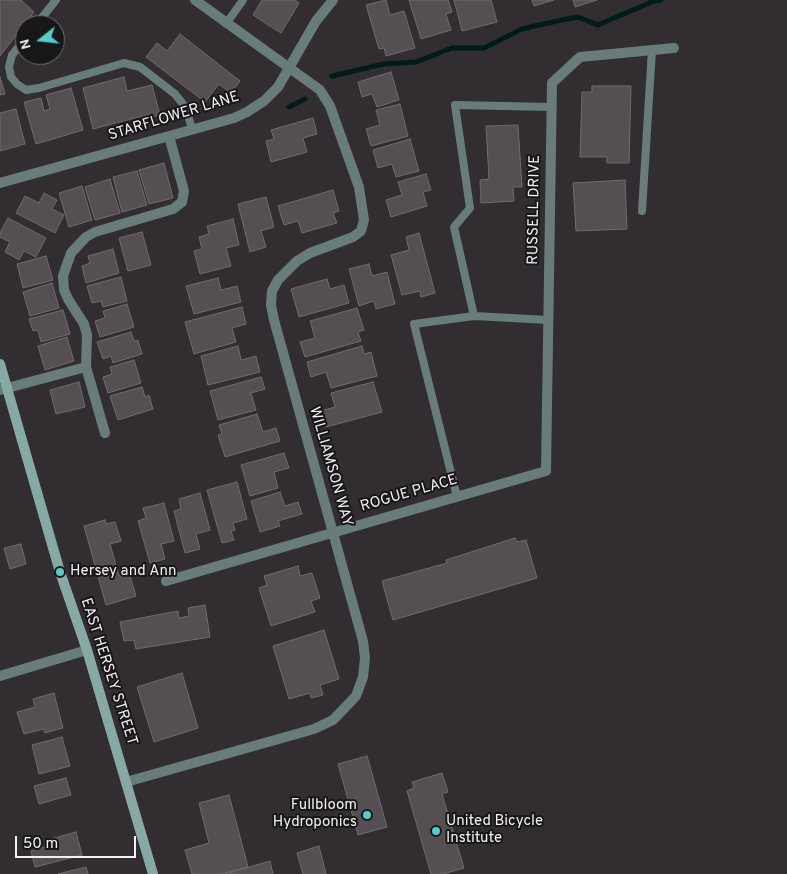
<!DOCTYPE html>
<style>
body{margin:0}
#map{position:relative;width:787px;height:874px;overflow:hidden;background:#322d30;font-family:Overpass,sans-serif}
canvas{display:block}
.north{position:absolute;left:15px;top:15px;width:50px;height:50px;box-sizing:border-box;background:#181618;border:1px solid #706d6f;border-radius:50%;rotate:254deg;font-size:14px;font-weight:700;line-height:20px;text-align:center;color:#f3f0f2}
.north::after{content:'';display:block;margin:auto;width:18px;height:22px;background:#54cdc7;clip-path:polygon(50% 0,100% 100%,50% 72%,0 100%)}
.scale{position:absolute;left:15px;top:836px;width:121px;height:22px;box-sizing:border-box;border:2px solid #f3f0f2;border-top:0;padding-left:6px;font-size:15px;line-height:18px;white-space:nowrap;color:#f3f0f2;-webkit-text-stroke:4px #181618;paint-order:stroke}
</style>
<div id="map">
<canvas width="787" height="874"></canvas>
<div class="north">N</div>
<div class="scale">50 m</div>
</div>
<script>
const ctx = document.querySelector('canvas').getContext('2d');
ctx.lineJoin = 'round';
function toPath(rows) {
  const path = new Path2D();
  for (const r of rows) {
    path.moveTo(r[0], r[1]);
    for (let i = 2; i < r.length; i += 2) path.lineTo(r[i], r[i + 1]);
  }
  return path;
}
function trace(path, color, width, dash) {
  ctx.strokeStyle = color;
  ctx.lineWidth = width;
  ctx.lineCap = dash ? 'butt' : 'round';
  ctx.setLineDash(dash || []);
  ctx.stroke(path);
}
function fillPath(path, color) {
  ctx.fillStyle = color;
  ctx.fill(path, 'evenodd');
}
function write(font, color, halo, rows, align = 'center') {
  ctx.font = font + ' Overpass,sans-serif';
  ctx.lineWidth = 4;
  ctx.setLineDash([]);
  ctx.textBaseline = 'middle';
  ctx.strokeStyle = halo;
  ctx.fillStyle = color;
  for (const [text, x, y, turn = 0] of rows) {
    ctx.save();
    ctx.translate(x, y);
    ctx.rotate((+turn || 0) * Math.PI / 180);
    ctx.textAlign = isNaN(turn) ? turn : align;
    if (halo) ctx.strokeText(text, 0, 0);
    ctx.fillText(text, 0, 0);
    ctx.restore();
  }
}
const stream = toPath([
 [332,76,384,64,416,62,452,48,484,48,522,29,557,21,578,17,598,25,654,1,661,0],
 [289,107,305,99]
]);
const building = toPath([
 [0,0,21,0,34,12,0,56,0,0],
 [262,0,295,0,299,3,281,33,253,15,262,0],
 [386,0,390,15,404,11,415,48,386,56,384,48,379,49,366,5,386,0],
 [409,0,448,0,452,12,446,14,451,30,421,39,409,0],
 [454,0,491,0,497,22,462,31,454,0],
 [532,0,554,0,534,6,532,0],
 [573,0,597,0,575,7,573,0],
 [180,34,240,81,231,93,219,84,205,102,146,57,157,43,167,51,180,34],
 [391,72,399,100,377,107,372,94,362,97,358,82,391,72],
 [0,77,5,94,0,95,0,77],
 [124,77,127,91,152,85,160,115,151,117,150,114,93,129,83,88,124,77],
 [592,86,631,86,629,163,607,163,607,157,580,157,582,92,592,92,592,86],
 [71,88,83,130,36,144,24,102,41,98,44,111,50,109,46,95,71,88],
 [400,104,408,136,371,146,366,129,380,125,376,110,400,104],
 [16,109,25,144,0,151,0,113,16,109],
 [313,118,317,134,303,138,307,152,271,162,266,141,274,139,271,130,313,118],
 [518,125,522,187,513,187,514,201,481,203,480,180,489,179,486,126,518,125],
 [410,139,419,171,396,177,392,164,378,168,373,150,410,139],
 [164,163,173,198,149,204,139,170,164,163],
 [137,171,147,205,122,212,113,177,137,171],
 [426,174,431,190,423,192,427,206,391,217,386,200,402,195,398,182,426,174],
 [110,179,120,213,95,220,85,187,110,179],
 [625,180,627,229,576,231,573,183,625,180],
 [82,186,92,220,69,227,59,193,82,186],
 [333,190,339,211,333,213,337,223,302,233,298,221,284,225,278,206,333,190],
 [44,193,57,200,52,209,64,215,55,233,16,213,25,196,39,203,44,193],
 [266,197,274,227,261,231,266,247,250,252,238,204,266,197],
 [8,218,46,238,36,257,24,251,19,260,5,252,10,242,0,237,0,233,8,218],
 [233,219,239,245,226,248,231,266,200,274,194,251,202,249,199,237,209,234,207,226,233,219],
 [142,232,151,265,128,271,119,238,142,232],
 [419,233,435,293,421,297,420,291,402,295,391,255,409,250,406,237,419,233],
 [113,249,119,273,86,283,82,266,90,263,88,256,113,249],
 [46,256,53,280,23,288,17,264,46,256],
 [369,264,372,276,387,272,395,304,376,309,374,301,359,306,349,269,369,264],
 [121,277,127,301,103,307,101,301,92,303,87,286,121,277],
 [218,278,221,290,237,286,241,302,194,314,186,286,218,278],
 [327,279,330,289,344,285,349,303,299,317,291,289,327,279],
 [52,283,59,308,30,316,23,292,52,283],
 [127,304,134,327,100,337,95,321,105,318,103,311,127,304],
 [242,307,246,324,232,328,236,342,194,354,185,322,242,307],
 [357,308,364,330,358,332,361,341,305,357,300,342,315,338,310,321,357,308],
 [63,310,70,334,41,342,38,330,33,331,29,319,63,310],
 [131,332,134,341,138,340,142,354,113,363,111,356,103,359,97,342,131,332],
 [67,337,74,361,45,370,38,346,67,337],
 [238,346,241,360,256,356,260,372,208,385,201,356,238,346],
 [362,346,364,354,371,352,377,376,331,388,326,372,311,377,307,362,362,346],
 [134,360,141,383,108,393,103,377,112,374,110,367,134,360],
 [261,377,265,389,251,393,256,410,218,420,210,391,261,377],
 [79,382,85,407,56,414,50,390,79,382],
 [373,382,382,412,326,427,321,411,335,407,331,393,373,382],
 [142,387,145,397,149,395,153,409,118,420,110,396,142,387],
 [257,414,263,432,276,428,280,441,225,457,218,435,222,434,219,425,257,414],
 [284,453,289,468,274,472,278,488,250,496,241,465,284,453],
 [237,482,247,519,233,523,235,530,231,531,234,540,222,543,207,490,237,482],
 [280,492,285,506,298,502,302,514,278,521,280,526,260,532,251,501,280,492],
 [200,493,210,530,196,534,200,549,185,553,174,511,181,509,179,499,200,493],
 [164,503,174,541,161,544,165,559,150,563,138,521,146,518,143,508,164,503],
 [105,520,106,524,115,522,121,541,110,544,119,576,129,573,136,596,106,605,84,526,105,520],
 [515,538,517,542,526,540,537,578,393,620,382,581,447,563,446,560,515,538],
 [21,544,26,564,10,569,4,548,21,544],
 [298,566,300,576,312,573,320,598,311,601,315,612,271,626,259,588,267,585,264,576,298,566],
 [205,605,210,637,136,649,134,640,124,641,120,622,178,611,179,618,189,616,188,608,205,605],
 [324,630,339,679,320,685,323,695,311,698,310,693,289,699,273,646,324,630],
 [182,673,198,728,154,742,137,687,182,673],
 [54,693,63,728,45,733,44,729,24,734,17,712,35,707,33,699,54,693],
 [62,737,70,766,39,774,32,745,62,737],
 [367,756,387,827,358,835,338,764,367,756],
 [442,773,448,792,442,794,464,868,443,874,431,874,407,791,414,788,412,782,442,773],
 [66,778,71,795,39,804,34,786,66,778],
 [229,795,248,867,220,874,192,874,185,850,209,843,199,803,229,795],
 [76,832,82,855,35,867,31,851,48,846,47,840,76,832],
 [319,846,326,874,303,874,297,853,319,846],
 [270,861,273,874,225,874,270,861],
 [86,867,88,874,58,874,86,867]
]);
const lane = toPath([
 [226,24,243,0],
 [36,25,56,0],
 [25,39,12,55,9,67,11,77,17,84,26,90,39,88,124,63,140,67,175,94,186,108,192,129],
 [642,211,652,50],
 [474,316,548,320],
 [457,497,414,324,474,316,454,227,470,208,455,105,552,107]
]);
const street = toPath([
 [0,183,234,118,247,112,264,101,278,87,316,21,333,0],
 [0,390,86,367],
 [105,433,86,367,87,335,84,324,68,299,64,290,63,276,71,253,86,237,95,232,173,209,182,202,184,191,169,136],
 [166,581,546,471,552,83,580,57,674,48],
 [0,676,87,650],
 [126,782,314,729,333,720,356,696,363,677,365,658,363,641,274,320,271,305,272,291,278,280,297,261,310,253,353,237,361,231,364,220,359,187,330,106,320,90,195,0]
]);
const secondary = toPath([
 [0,364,60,572,87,650,153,874]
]);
const markers = [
 [60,572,5,"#54cdc7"],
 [367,815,5,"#54cdc7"],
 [436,831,5,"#54cdc7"]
];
const streetNames = [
 ["STARFLOWER LANE",174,117,-17],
 ["RUSSELL DRIVE",535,210,-89],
 ["WILLIAMSON WAY",330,467,74],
 ["ROGUE PLACE",409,494,-16],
 ["EAST HERSEY STREET",108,672,72]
];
const poiNames = [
 ["Hersey and Ann",70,572],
 ["Fullbloom",357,806,"right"],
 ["Hydroponics",357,823,"right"],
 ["United Bicycle",446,822],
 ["Institute",446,839]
];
trace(stream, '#011b1a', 5);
fillPath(building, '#554f53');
trace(building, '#706b6e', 1);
trace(lane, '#687d7b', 8);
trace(street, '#687d7b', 10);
trace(secondary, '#87a9a6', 10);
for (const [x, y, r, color] of markers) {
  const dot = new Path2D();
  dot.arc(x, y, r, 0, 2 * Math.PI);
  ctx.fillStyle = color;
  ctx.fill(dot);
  trace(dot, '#181618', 2);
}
write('15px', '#f3f0f2', '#181618', streetNames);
write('15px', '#f3f0f2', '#181618', poiNames, 'left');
</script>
